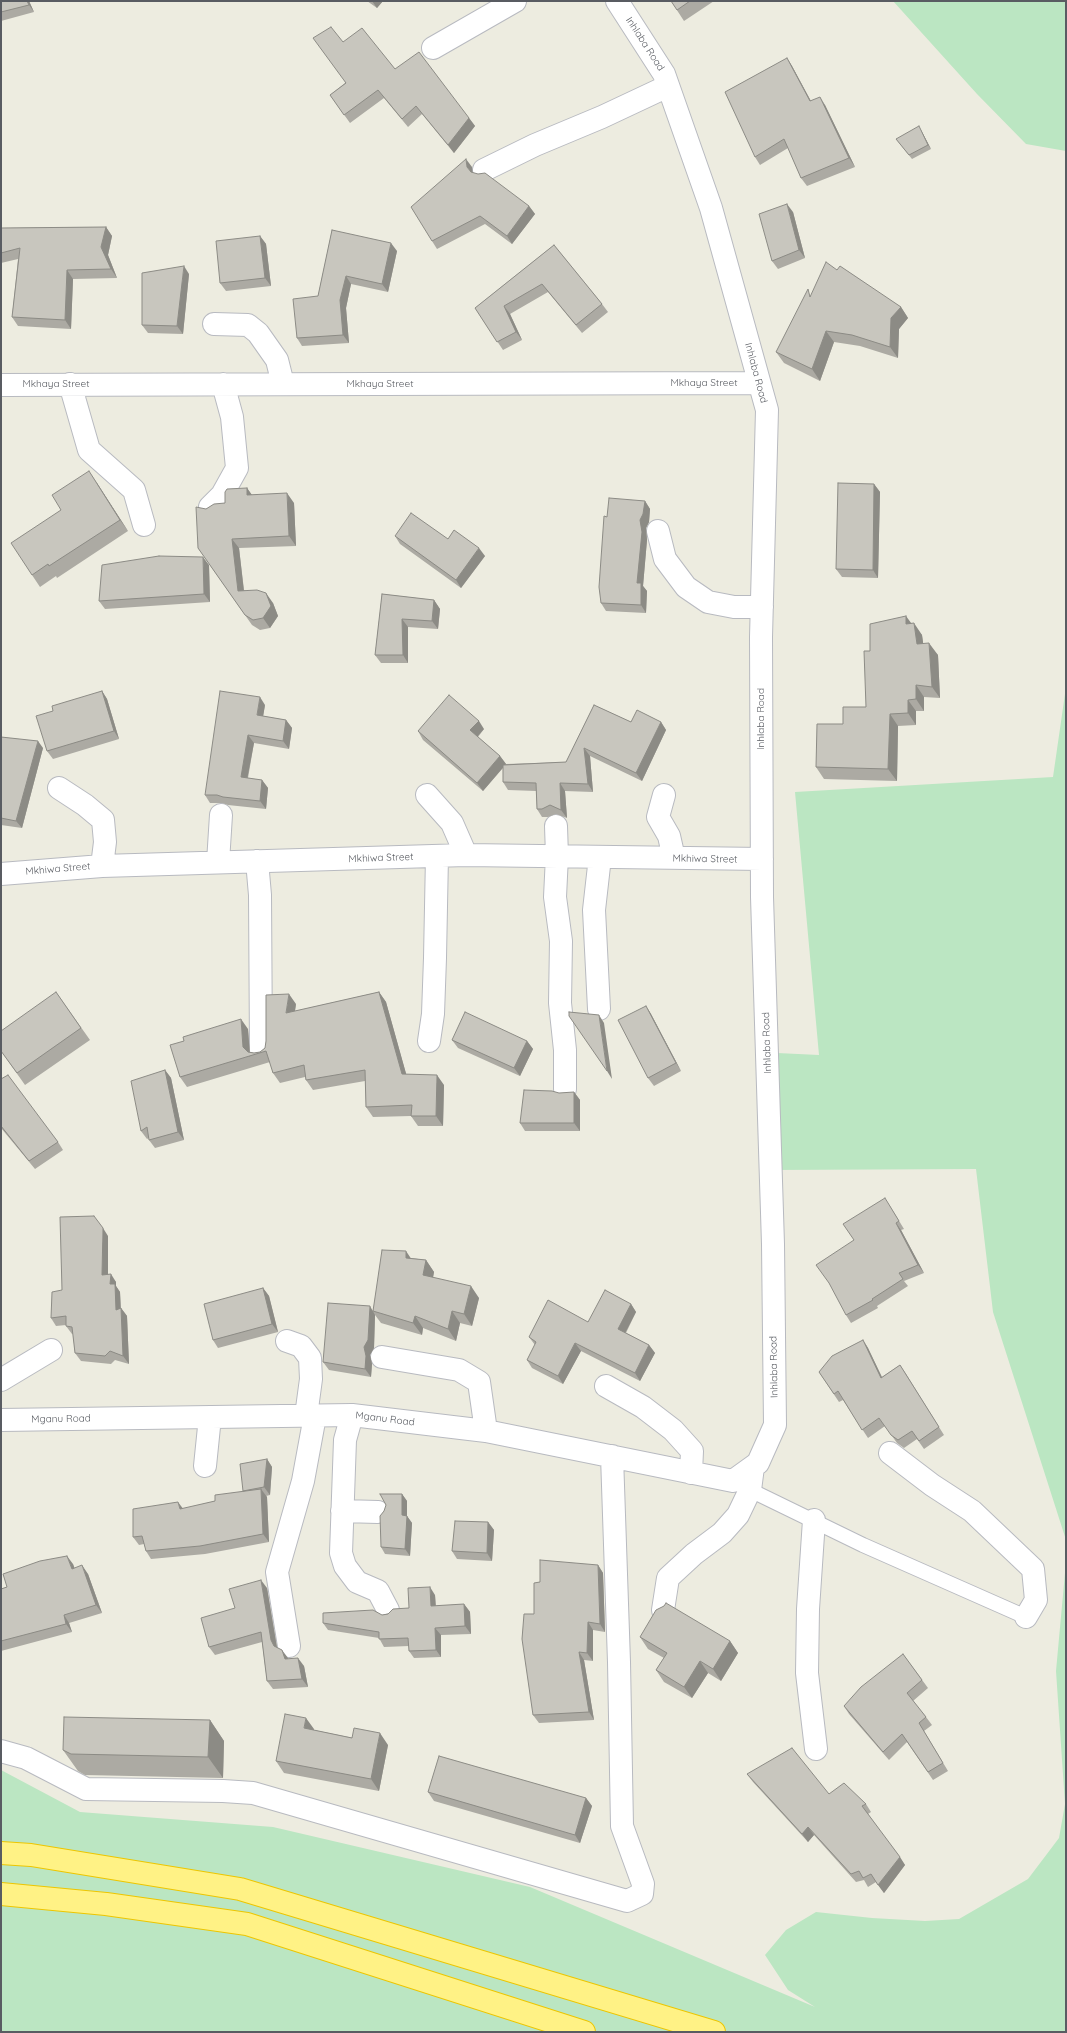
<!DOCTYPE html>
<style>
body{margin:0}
#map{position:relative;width:1067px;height:2033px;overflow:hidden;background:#edece0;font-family:Quicksand,sans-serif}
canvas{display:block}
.frame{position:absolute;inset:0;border:2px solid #595c62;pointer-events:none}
</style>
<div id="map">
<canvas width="1067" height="2033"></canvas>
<div class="frame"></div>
</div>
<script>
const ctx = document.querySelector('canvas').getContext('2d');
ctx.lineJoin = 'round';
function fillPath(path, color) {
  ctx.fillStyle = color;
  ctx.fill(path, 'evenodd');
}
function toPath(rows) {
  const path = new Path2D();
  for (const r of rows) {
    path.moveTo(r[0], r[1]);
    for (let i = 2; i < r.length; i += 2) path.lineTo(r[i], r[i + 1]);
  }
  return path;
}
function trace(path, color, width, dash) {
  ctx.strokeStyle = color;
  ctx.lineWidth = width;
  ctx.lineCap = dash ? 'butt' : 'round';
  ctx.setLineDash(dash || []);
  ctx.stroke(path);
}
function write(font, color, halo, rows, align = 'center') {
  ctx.font = font + ' Quicksand,sans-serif';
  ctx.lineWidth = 3;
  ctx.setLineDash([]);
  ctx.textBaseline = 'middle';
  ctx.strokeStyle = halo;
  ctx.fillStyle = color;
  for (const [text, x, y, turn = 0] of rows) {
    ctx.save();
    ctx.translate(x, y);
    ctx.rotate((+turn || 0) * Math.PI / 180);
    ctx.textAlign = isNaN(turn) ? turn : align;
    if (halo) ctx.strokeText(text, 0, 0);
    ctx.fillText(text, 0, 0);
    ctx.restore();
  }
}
const green = toPath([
 [893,1,1066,1,1066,151,1026,144,977,94],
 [1066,687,1066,1540,993,1312,976,1169,770,1170,777,1053,819,1055,795,792,1053,777],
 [1066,1562,1066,2032,1,2032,1,1770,80,1812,273,1827,530,1887,815,2007,788,1990,765,1955,786,1930,816,1912,872,1918,925,1921,959,1919,1028,1879,1059,1838,1065,1804,1056,1671]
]);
const lane = toPath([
 [750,1490,863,1545,1026,1617]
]);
const street = toPath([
 [433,48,515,1],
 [484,170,535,145,602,117,668,86],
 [214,324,248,325,258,333,277,360,283,384],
 [70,384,89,450,134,490,144,525],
 [1,385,759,383],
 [210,507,222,495,237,468,232,417,223,384],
 [658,531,665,559,686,587,708,602,734,607,762,607],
 [59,788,85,805,103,820,105,842,102,866],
 [427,795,452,823,466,855],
 [664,795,658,817,669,836,674,858],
 [556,826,557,856,555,897,561,941,560,1003,565,1050,565,1089],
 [257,861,260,895,261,1051],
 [218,862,221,815],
 [1,874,102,866,466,855,762,859],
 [599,1009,594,910,600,857],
 [429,1041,433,1014,435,958,437,856],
 [287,1341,301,1346,310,1358,311,1379,306,1416],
 [382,1357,459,1370,479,1382,486,1431],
 [1,1380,51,1350],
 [606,1386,643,1407,673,1430,692,1451,691,1473],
 [352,1415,345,1440,341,1553,345,1566,357,1582,378,1591,388,1610],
 [1,1420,352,1415,486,1431,733,1481,758,1463,775,1425,773,1244,762,897,761,637,767,410,711,208,664,74,617,1],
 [890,1453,932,1485,972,1511,1033,1569,1036,1600,1026,1617],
 [205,1466,210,1417],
 [342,1511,378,1512],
 [814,1520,808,1609,807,1673,816,1749],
 [663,1610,668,1578,694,1554,722,1533,738,1515,750,1490,753,1467],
 [289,1646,277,1572,303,1481,315,1416],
 [1,1751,26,1758,86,1789,223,1791,253,1793,627,1901,642,1894,643,1884,622,1826,619,1662,612,1456]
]);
const highway = toPath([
 [1,1853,31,1855,240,1889,714,2032],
 [1,1894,106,1904,247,1924,584,2032]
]);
const wall = toPath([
 [1,1,29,1,34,12,1,21],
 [367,1,383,1,377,8],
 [671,1,714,1,684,21],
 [343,42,395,69,469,118,475,126,454,153,422,114,408,127,384,98,350,123,330,95,345,83],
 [787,58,792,66,811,101,825,105,855,167,807,186,801,178,788,148,760,165,755,157],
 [921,130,931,149,912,159,896,139],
 [472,167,472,173,529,206,535,214,512,244,485,224,437,249,432,241],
 [793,212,805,258,778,269,772,261],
 [106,227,112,236,108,255,117,278,73,279,71,329,18,326,12,317,18,259,1,263,1,228],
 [332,230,397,251,388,292,351,284,346,308,349,343,302,346,297,338,318,296],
 [260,236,266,244,271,286,226,291,220,283],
 [554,245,602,304,608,312,582,333,548,292,510,314,522,340,503,350,475,308],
 [837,270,901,307,908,318,899,329,898,358,860,346,834,342,820,381,784,363,776,352,812,294],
 [189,274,183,334,148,333,142,325],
 [97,483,128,531,57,578,56,576,40,587,32,575],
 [874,484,880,492,878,578,842,577,836,569],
 [247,488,252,495,294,503,296,546,239,548,244,590,273,603,278,616,270,628,260,630,252,625,198,548,206,509,225,503],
 [645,501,650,509,649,522,646,528,647,540,643,586,647,591,646,613,606,611,601,603,607,517],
 [395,536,448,539,485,556,461,588,400,544],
 [209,565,210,602,105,609,99,601],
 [382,594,434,600,440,609,438,629,408,627,408,663,381,663,375,655],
 [912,623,922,635,923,643,938,655,940,698,924,697,924,711,916,711,916,725,898,726,897,781,824,779,816,767,843,724,866,707,870,651],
 [102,691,107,699,119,739,53,759,47,751,53,711],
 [265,705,263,716,286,720,292,728,289,749,254,743,248,778,262,780,268,788,266,809,228,805,222,803,210,803,205,795],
 [594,705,631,722,661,722,666,730,642,781,590,756,593,792,565,791,567,818,556,814,548,817,542,817,537,809,536,791,508,790,503,782,503,768,483,791,423,740,418,731,484,729,478,737,500,756,506,764,566,762],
 [1,737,43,748,22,828,1,825],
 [56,992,90,1040,25,1085,1,1051],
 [379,992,386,1002,406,1074,444,1085,443,1126,418,1126,411,1116,373,1117,366,1107,365,1081,313,1090,306,1080,305,1077,280,1083,273,1073,270,1062,187,1087,180,1077,248,1029,250,1052,254,1053,260,1052,265,1048,296,1004,295,1011],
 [646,1006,651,1014,681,1071,654,1086,648,1078],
 [452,1040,527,1041,533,1049,520,1076,458,1048],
 [165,1070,171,1078,184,1140,155,1148,149,1140,149,1138,147,1139,141,1131],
 [1,1079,58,1142,63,1150,35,1169,1,1128],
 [574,1092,580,1100,580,1131,525,1131,520,1123],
 [890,1206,904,1229,901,1230,924,1273,904,1281,908,1286,877,1306,878,1308,851,1323,846,1315,854,1240],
 [108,1236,108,1274,116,1282,116,1286,120,1292,121,1308,127,1316,129,1364,115,1360,111,1364,81,1361,75,1353,73,1334,72,1334,66,1326,66,1325,56,1326,51,1318,62,1290],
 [411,1258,426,1260,434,1272,433,1278,479,1298,472,1326,460,1323,456,1341,423,1328,422,1335,381,1323,375,1315,374,1348,370,1355,372,1364,371,1377,329,1370,323,1362,373,1310],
 [263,1288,269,1296,278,1332,218,1348,213,1340],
 [631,1304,636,1312,626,1333,649,1345,655,1353,640,1381,581,1351,563,1384,532,1368,527,1360,535,1345,529,1337,588,1322],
 [863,1340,868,1348,882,1377,900,1365,944,1435,924,1449,917,1439,904,1448,897,1443,885,1426,868,1438,843,1400,839,1402,819,1372],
 [267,1459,272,1467,270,1495,266,1496,267,1497,269,1542,205,1554,151,1559,146,1551,144,1544,139,1545,133,1537,183,1509,215,1501,243,1491],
 [402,1494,407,1501,407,1516,412,1523,410,1556,385,1554,381,1547],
 [488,1522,494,1530,492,1561,457,1559,452,1551],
 [73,1564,74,1568,88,1574,102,1613,69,1623,72,1632,1,1651,1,1589,7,1587],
 [598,1565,603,1573,605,1632,593,1630,593,1661,584,1660,594,1720,539,1723,533,1715,534,1614,540,1582],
 [267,1588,277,1647,288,1659,304,1666,308,1687,273,1689,267,1681,262,1642,215,1655,209,1647,235,1608],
 [435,1595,436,1606,464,1604,470,1612,471,1634,441,1635,441,1657,414,1658,409,1651,409,1646,384,1647,379,1638,328,1630,323,1623,382,1615,409,1608],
 [640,1637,730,1641,738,1653,721,1681,708,1673,692,1698,664,1682,656,1670,664,1658,648,1649],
 [903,1654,928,1688,913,1701,926,1717,932,1725,924,1731,948,1771,933,1780,907,1742,889,1760,849,1714,844,1706],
 [210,1720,224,1741,223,1778,85,1775,78,1771,63,1750],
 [314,1729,314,1730,388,1745,379,1791,284,1773,276,1761],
 [747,1774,829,1794,866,1804,871,1812,868,1814,905,1865,884,1893,876,1882,868,1887,864,1880,856,1882,814,1835,808,1842,753,1782],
 [428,1792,586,1798,592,1806,580,1843,434,1801]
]);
const shadedWall = toPath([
 [27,1,29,1,34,12,29,5],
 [372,1,383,1,377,8],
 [787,58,792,66,815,109,810,101],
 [820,97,825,105,855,167,849,158],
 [469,118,475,126,454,153,448,145],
 [919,126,921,130,931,149,928,145],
 [466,159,472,167,473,175,467,167],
 [787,204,793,212,805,258,799,250],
 [529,206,535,214,512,244,507,236],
 [106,227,112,236,108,255,117,278,111,269,101,247],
 [260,236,266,244,271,286,265,278],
 [391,243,397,251,388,292,382,284],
 [184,266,189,274,183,334,177,326],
 [67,270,73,279,71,329,65,320],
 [346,276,351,284,346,308,349,343,343,335,340,300],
 [504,306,510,314,522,340,516,332],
 [901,307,908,318,899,329,898,358,890,347,891,318],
 [826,331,834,342,820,381,812,369],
 [89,471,97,483,128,531,120,520],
 [874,484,880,492,878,578,873,570],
 [247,488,254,498,247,495],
 [287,493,294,503,296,546,289,536],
 [645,501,650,509,649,522,646,528,647,540,643,586,647,591,646,613,641,605,637,583,640,520],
 [232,539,239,548,245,601,238,591],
 [479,548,485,556,461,588,456,580],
 [203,557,209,565,210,602,204,594],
 [266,593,273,603,278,616,270,628,263,618],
 [434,600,440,609,438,629,432,621],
 [906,616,914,627,906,624],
 [402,619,408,627,408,663,403,655],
 [914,623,922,635,925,656,917,644],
 [929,643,938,655,940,698,932,687],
 [916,685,924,697,924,711,916,699],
 [102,691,107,699,119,739,114,731],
 [260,697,265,705,262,723,257,715],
 [908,700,916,711,916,725,908,713],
 [890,714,898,726,897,781,888,769],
 [286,720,292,728,289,749,283,741],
 [479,721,484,729,476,738,470,730],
 [661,722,666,730,642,781,636,773],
 [248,735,254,743,246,785,241,777],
 [38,741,43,748,22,828,16,821],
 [584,748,590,756,593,792,588,784],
 [500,756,506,764,483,791,477,783],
 [262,780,268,788,266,809,260,801],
 [560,783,565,791,567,818,561,810],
 [379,992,386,1002,409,1084,402,1074],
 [289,994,296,1004,293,1023,286,1013],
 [646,1006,651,1014,681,1071,676,1063],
 [599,1015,604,1023,612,1079,607,1071],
 [241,1019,248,1029,250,1057,243,1047],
 [527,1041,533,1049,520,1076,514,1068],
 [165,1070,171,1078,184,1140,178,1132],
 [437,1075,444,1085,443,1126,436,1116],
 [574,1092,580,1100,580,1131,574,1123],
 [896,1223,901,1230,924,1273,918,1265],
 [103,1228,108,1236,108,1283,102,1275],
 [406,1251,414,1263,406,1258],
 [426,1260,434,1272,431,1287,423,1275],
 [111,1274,116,1282,116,1286,120,1292,121,1318,116,1310,110,1284],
 [471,1286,479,1298,472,1326,464,1314],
 [263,1288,269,1296,278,1332,272,1324],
 [631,1304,636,1312,623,1337,618,1329],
 [370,1306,375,1315,374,1348,370,1355,372,1364,371,1377,365,1369,364,1347],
 [121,1308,127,1316,129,1364,123,1356],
 [452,1311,460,1323,456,1341,448,1329],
 [415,1316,423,1328,422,1335,413,1323],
 [863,1340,868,1348,886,1386,881,1378],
 [575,1343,581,1351,563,1384,558,1376],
 [649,1345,655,1353,640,1381,635,1373],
 [900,1365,906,1374,944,1435,939,1427],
 [267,1459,272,1467,270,1495,264,1487],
 [261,1489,267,1497,269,1542,263,1534],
 [402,1494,407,1501,407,1516,412,1523,410,1556,405,1549,402,1515],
 [178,1502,184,1510,180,1509],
 [488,1522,494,1530,492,1561,487,1553],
 [67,1556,73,1564,78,1577,72,1569],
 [82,1565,88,1574,102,1613,96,1605],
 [598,1565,603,1573,605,1632,600,1624],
 [261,1580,267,1588,277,1648,274,1646,271,1640],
 [430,1587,435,1595,436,1613,431,1606],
 [464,1604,470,1612,471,1634,465,1626],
 [64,1615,69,1623,72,1632,66,1624],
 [588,1622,593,1630,593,1661,587,1653],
 [435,1628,441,1635,441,1657,436,1650],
 [730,1641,738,1653,721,1681,713,1669],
 [282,1650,288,1658,290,1667,285,1659],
 [579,1652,584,1660,594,1720,589,1712],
 [298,1658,304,1666,308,1687,302,1679],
 [700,1661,708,1673,692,1698,684,1687],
 [306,1718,314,1729,312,1740,304,1728],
 [210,1720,224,1741,223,1778,208,1757],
 [380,1733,388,1745,379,1791,371,1779],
 [586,1798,592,1806,580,1843,575,1835],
 [808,1827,814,1835,808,1842,802,1834],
 [900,1857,905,1865,884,1893,878,1885]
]);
const building = toPath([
 [1,1,27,1,29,5,1,12,1,1],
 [671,1,690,1,677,10,671,1],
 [331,27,343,42,362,28,395,69,419,52,469,118,448,145,416,106,402,119,378,90,344,115,330,95,346,83,313,38,331,27],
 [787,58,810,101,820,97,849,158,801,178,784,139,755,157,725,92,787,58],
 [919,126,928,145,909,155,896,139,919,126],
 [466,159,467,167,471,172,478,174,485,173,529,206,507,236,480,216,432,241,411,207,466,159],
 [787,204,799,250,772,261,759,214,787,204],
 [106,227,101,247,111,269,67,270,65,320,12,317,20,248,1,253,1,228,106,227],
 [332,230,391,243,382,284,346,276,340,300,343,335,297,338,293,299,318,296,332,230],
 [260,236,265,278,220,283,216,241,260,236],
 [554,245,602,304,576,325,542,284,504,306,516,332,497,342,475,308,554,245],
 [826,262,837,270,840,266,901,307,891,318,890,347,852,335,826,331,812,369,776,352,808,289,810,297,826,262],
 [184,266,177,326,142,325,142,273,184,266],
 [89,471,120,520,49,566,48,564,32,575,11,543,61,510,52,495,89,471],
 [838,483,874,484,873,570,836,569,838,483],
 [247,488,247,495,287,493,289,536,232,539,238,591,257,590,266,593,271,606,263,618,253,620,245,615,198,548,196,507,206,509,214,504,225,503,225,492,227,489,247,488],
 [609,498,645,501,643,514,640,520,642,532,637,583,641,583,641,605,601,603,599,587,604,516,607,517,609,498],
 [411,513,448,539,454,530,479,548,456,580,395,536,411,513],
 [159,556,203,557,204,594,99,601,102,565,159,556],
 [382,594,434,600,432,621,402,619,403,655,375,655,382,594],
 [906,616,906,624,914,623,917,644,929,643,932,687,916,685,916,699,908,700,908,713,890,714,888,769,816,767,817,724,843,724,843,707,866,707,864,651,870,651,870,624,906,616],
 [102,691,114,731,47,751,36,716,53,711,52,706,102,691],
 [220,691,260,697,257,715,286,720,283,741,248,735,241,777,262,780,260,801,223,797,217,795,205,795,220,691],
 [449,695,479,721,470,730,500,756,477,783,418,731,449,695],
 [594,705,631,722,637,710,661,722,636,773,584,748,588,784,560,783,561,810,550,805,542,809,537,809,536,783,503,782,503,765,566,762,594,705],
 [1,737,38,741,16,821,1,818,1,737],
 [56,992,81,1028,17,1073,1,1051,1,1031,56,992],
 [379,992,402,1074,437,1075,436,1116,411,1116,412,1105,366,1107,365,1070,306,1080,304,1065,273,1073,266,1051,180,1077,170,1045,184,1041,183,1037,241,1019,243,1047,248,1052,254,1053,260,1052,265,1048,266,1041,266,995,289,994,286,1013,379,992],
 [646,1006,676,1063,648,1078,618,1020,646,1006],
 [465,1012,527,1041,514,1068,452,1040,465,1012],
 [569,1012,599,1015,607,1071,569,1016,569,1012],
 [165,1070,178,1132,149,1140,147,1127,141,1131,131,1081,165,1070],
 [8,1075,58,1142,29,1161,1,1126,1,1079,8,1075],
 [524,1090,552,1091,559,1093,574,1092,574,1123,520,1123,524,1090],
 [885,1198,899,1221,896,1223,918,1265,899,1273,903,1279,872,1299,873,1300,846,1315,829,1283,816,1265,854,1240,843,1224,885,1198],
 [94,1216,103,1228,102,1275,111,1274,110,1284,115,1284,116,1310,121,1308,123,1356,110,1351,105,1356,75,1353,72,1327,66,1326,66,1316,51,1318,52,1292,62,1290,60,1217,94,1216],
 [382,1250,406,1251,406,1258,426,1260,423,1275,471,1286,464,1314,452,1311,448,1329,415,1316,413,1323,373,1311,382,1250],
 [263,1288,272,1324,213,1340,204,1304,263,1288],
 [605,1290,631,1304,618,1329,649,1345,635,1373,575,1343,558,1376,527,1360,536,1342,529,1337,548,1300,588,1322,605,1290],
 [328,1303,370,1306,368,1340,364,1347,366,1356,365,1369,323,1362,328,1303],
 [863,1340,881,1378,900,1365,939,1427,919,1441,912,1431,898,1440,891,1435,879,1418,862,1430,838,1391,834,1394,819,1372,832,1356,863,1340],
 [267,1459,264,1487,243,1491,240,1464,267,1459],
 [261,1489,263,1534,200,1546,146,1551,142,1536,133,1537,133,1509,178,1502,180,1509,215,1501,215,1495,261,1489],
 [380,1494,402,1494,402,1515,407,1516,405,1549,381,1547,380,1516,384,1511,386,1505,380,1494],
 [455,1521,488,1522,487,1553,452,1551,455,1521],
 [67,1556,72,1569,82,1565,96,1605,64,1615,66,1624,1,1641,1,1589,7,1587,3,1574,40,1561,67,1556],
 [540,1560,598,1565,600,1624,588,1622,587,1653,579,1652,589,1712,533,1715,522,1639,524,1614,534,1614,534,1583,540,1582,540,1560],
 [261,1580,271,1640,274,1646,282,1650,285,1659,298,1658,302,1679,267,1681,261,1632,209,1647,201,1618,235,1608,229,1589,261,1580],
 [430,1587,431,1606,464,1604,465,1626,435,1628,436,1650,409,1651,408,1638,379,1639,379,1632,323,1623,323,1613,373,1610,382,1615,388,1614,393,1609,409,1608,408,1588,430,1587],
 [666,1603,730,1641,713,1669,700,1661,684,1687,656,1670,667,1653,640,1637,656,1610,664,1606,666,1603],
 [903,1654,922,1680,907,1693,926,1717,919,1723,943,1763,928,1772,902,1734,883,1752,844,1706,861,1687,903,1654],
 [285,1714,306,1718,304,1728,352,1738,354,1728,380,1733,371,1779,276,1761,285,1714],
 [64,1717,210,1720,208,1757,71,1754,63,1750,64,1717],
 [792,1748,829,1794,844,1783,866,1804,862,1806,900,1857,878,1885,871,1874,863,1878,859,1871,851,1874,808,1827,802,1834,747,1774,792,1748],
 [439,1756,586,1798,575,1835,428,1792,439,1756]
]);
const streetNames = [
 ["Inhlaba Road",645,44,57],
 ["Inhlaba Road",756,373,75],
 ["Mkhaya Street",704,383],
 ["Mkhaya Street",56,384],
 ["Mkhaya Street",380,384],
 ["Inhlaba Road",761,719,-90],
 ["Mkhiwa Street",381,858,-2],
 ["Mkhiwa Street",705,859,1],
 ["Mkhiwa Street",58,869,-5],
 ["Inhlaba Road",767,1043,-92],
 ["Inhlaba Road",774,1367,-91],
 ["Mganu Road",61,1419,-1],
 ["Mganu Road",385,1419,7]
];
fillPath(green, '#bbe6c2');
trace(lane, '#b8bac0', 16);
trace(street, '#b8bac0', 24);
trace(highway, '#edc600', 24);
trace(lane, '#fff', 14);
trace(street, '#fff', 22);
trace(highway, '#fff285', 22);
fillPath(wall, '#acaaa3');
fillPath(shadedWall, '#8c8b85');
fillPath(building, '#c8c6be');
trace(building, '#8c8b85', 1);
write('10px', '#595c62', '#fff', streetNames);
</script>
